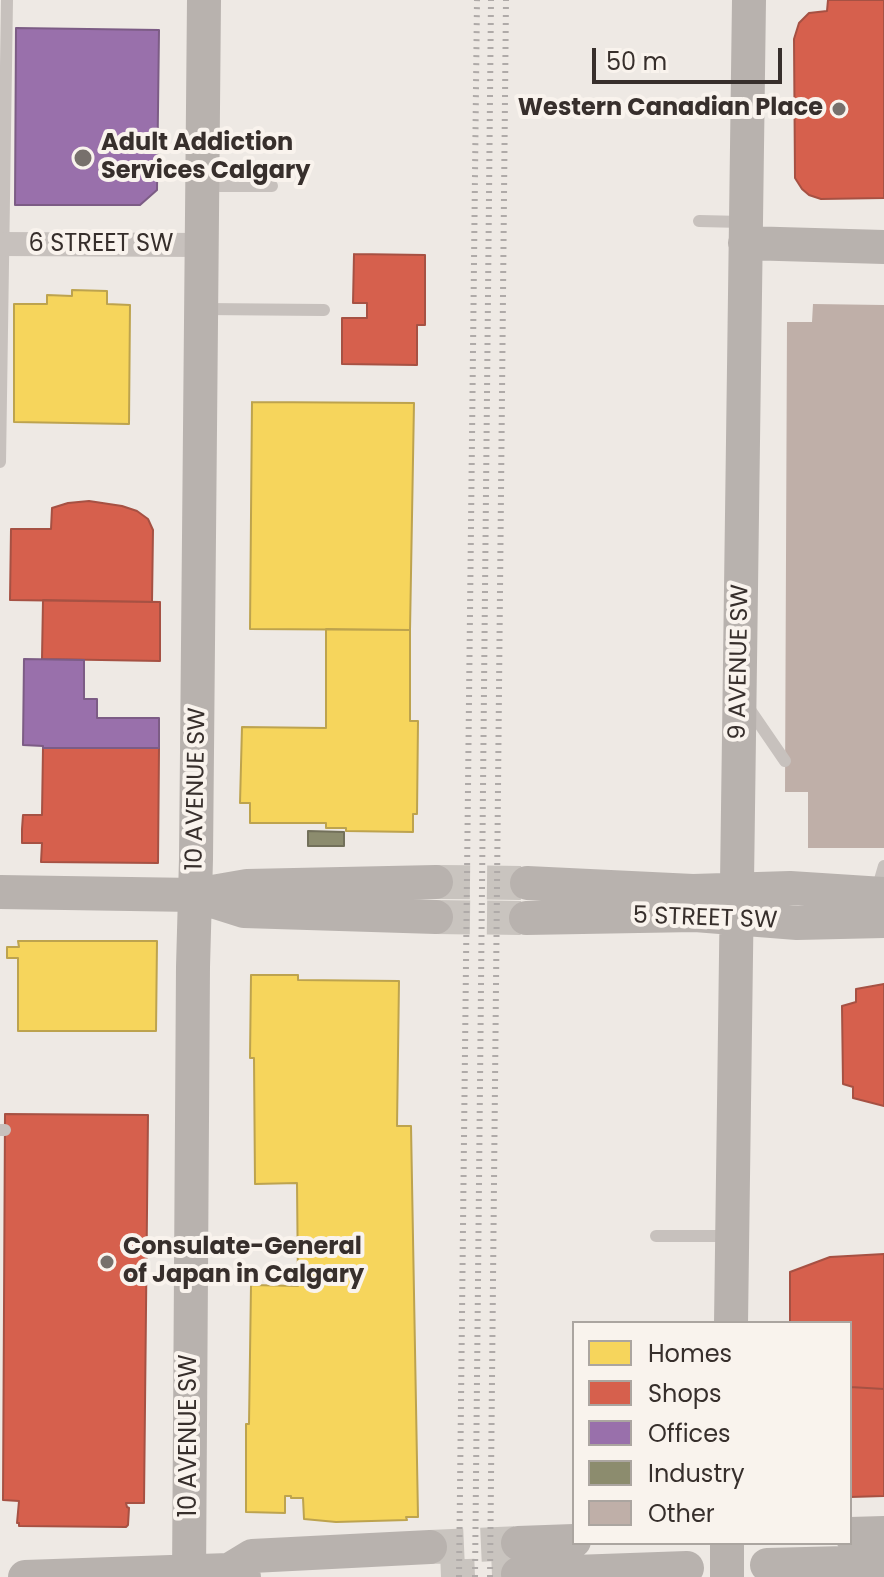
<!DOCTYPE html>
<style>
body{margin:0}
#map{position:relative;width:884px;height:1577px;overflow:hidden;background:#eee9e4;font-family:Poppins,sans-serif}
canvas{display:block}
.legend{position:absolute;left:572px;top:1321px;width:280px;height:224px;box-sizing:border-box;background:#f9f3ed;border:2px solid #aba5a0;margin:0;padding:10px 14px;list-style:none;font-size:24px;color:#372f2c}
.legend li{display:flex;align-items:center;gap:16px;height:40px}
.legend b{width:40px;border:2px solid #aba5a0}
.scale{position:absolute;left:592px;top:48px;width:190px;height:36px;box-sizing:border-box;border:4px solid #372f2c;border-top:0;padding-left:10px;font-size:24px;line-height:28px;white-space:nowrap;color:#372f2c;-webkit-text-stroke:6px #f9f3ed;paint-order:stroke}
</style>
<div id="map">
<canvas width="884" height="1577"></canvas>
<ul class="legend">
<li><b style="height:22px;background:#f6d55c"></b>Homes</li>
<li><b style="height:22px;background:#d6604d"></b>Shops</li>
<li><b style="height:22px;background:#9970ab"></b>Offices</li>
<li><b style="height:22px;background:#8c8c6e"></b>Industry</li>
<li><b style="height:22px;background:#bfafa8"></b>Other</li>
</ul>
<div class="scale">50 m</div>
</div>
<script>
const ctx = document.querySelector('canvas').getContext('2d');
ctx.lineJoin = 'round';
function fillPath(path, color) {
  ctx.fillStyle = color;
  ctx.fill(path, 'evenodd');
}
function toPath(rows) {
  const path = new Path2D();
  for (const r of rows) {
    path.moveTo(r[0], r[1]);
    for (let i = 2; i < r.length; i += 2) path.lineTo(r[i], r[i + 1]);
  }
  return path;
}
function trace(path, color, width, dash) {
  ctx.strokeStyle = color;
  ctx.lineWidth = width;
  ctx.lineCap = dash ? 'butt' : 'round';
  ctx.setLineDash(dash || []);
  ctx.stroke(path);
}
function write(font, color, halo, rows, align = 'center') {
  ctx.font = font + ' Poppins,sans-serif';
  ctx.lineWidth = 8;
  ctx.setLineDash([]);
  ctx.textBaseline = 'middle';
  ctx.strokeStyle = halo;
  ctx.fillStyle = color;
  for (const [text, x, y, turn = 0] of rows) {
    ctx.save();
    ctx.translate(x, y);
    ctx.rotate((+turn || 0) * Math.PI / 180);
    ctx.textAlign = isNaN(turn) ? turn : align;
    if (halo) ctx.strokeText(text, 0, 0);
    ctx.fillText(text, 0, 0);
    ctx.restore();
  }
}
const homes = toPath([
 [72,290,107,291,107,304,130,305,129,424,14,422,14,304,47,304,47,295,72,296,72,290],
 [252,402,414,403,410,630,250,629,252,402],
 [326,629,410,630,410,721,418,721,417,814,413,814,413,832,346,831,346,828,326,828,326,823,250,823,250,803,240,803,242,727,326,728,326,629],
 [18,941,157,941,156,1031,18,1031,18,958,7,958,7,947,19,947,18,941],
 [251,975,298,975,298,980,399,981,397,1126,411,1126,418,1517,406,1517,407,1520,336,1522,304,1519,303,1498,291,1498,291,1496,285,1496,285,1513,246,1512,246,1424,249,1424,251,1285,298,1286,297,1183,255,1184,254,1058,250,1058,251,975]
]);
const shops = toPath([
 [828,0,884,0,884,198,821,199,809,195,802,189,795,178,794,39,799,23,809,13,827,11,828,0],
 [354,254,425,255,425,325,417,325,417,365,342,364,342,318,367,318,367,303,353,303,354,254],
 [89,501,122,506,137,511,148,519,153,530,152,602,10,600,11,529,51,529,52,508,68,503,89,501],
 [43,600,160,602,160,661,42,659,43,600],
 [43,748,159,748,158,863,41,862,42,843,22,843,22,829,23,815,42,815,43,748],
 [884,984,884,1106,853,1098,853,1087,843,1084,842,1006,856,1002,856,989,884,984],
 [5,1114,148,1115,144,1503,126,1503,127,1507,129,1508,128,1525,126,1527,19,1526,19,1523,17,1523,19,1501,3,1500,5,1114],
 [884,1254,884,1389,850,1387,850,1323,790,1323,790,1272,830,1257,884,1254],
 [850,1387,884,1389,884,1496,850,1497,850,1387]
]);
const offices = toPath([
 [16,28,159,30,157,190,140,205,15,205,16,28],
 [24,659,84,660,84,699,97,699,97,718,159,718,159,748,43,748,43,746,23,745,24,659]
]);
const industry = toPath([
 [308,831,344,832,344,846,308,846,308,831]
]);
const building = toPath([
 [813,304,884,305,884,848,808,848,808,792,785,792,787,322,812,322]
]);
const secondaryTunnel = toPath([
 [436,882,527,883],
 [436,917,526,918],
 [430,1547,518,1543],
 [441,1577,518,1574]
]);
const lane = toPath([
 [205,186,272,186],
 [699,221,743,222],
 [204,309,324,310],
 [0,462,7,0],
 [748,707,785,761],
 [877,890,884,866],
 [0,1130,5,1130],
 [656,1236,729,1236]
]);
const street = toPath([
 [0,244,201,245]
]);
const secondary = toPath([
 [745,243,884,247],
 [527,883,693,891,790,888,884,894],
 [0,892,195,895,247,886,436,882],
 [203,898,244,911,436,917],
 [526,918,695,915,797,923,884,921],
 [731,1323,749,0],
 [850,1534,884,1533],
 [518,1543,574,1541],
 [767,1565,884,1562],
 [229,1570,252,1556,430,1547],
 [518,1574,687,1568],
 [25,1577,229,1570,244,1577],
 [189,1577,193,967,196,859,204,0]
]);
const rail = toPath([
 [459,1577,477,0],
 [475,1577,491,0],
 [490,1577,506,0]
]);
const secondaryBridge = toPath([
 [727,1577,727,1543]
]);
const markers = [
 [839,109,8,"#77706c"],
 [83,158,10,"#77706c"],
 [107,1262,8,"#77706c"]
];
const poiNames = [
 ["Western Canadian Place",823,109,"right"],
 ["Adult Addiction",101,144],
 ["Services Calgary",101,172],
 ["Consulate-General",123,1248],
 ["of Japan in Calgary",123,1276]
];
const streetNames = [
 ["6 STREET SW",101,245],
 ["9 AVENUE SW",740,662,-89],
 ["10 AVENUE SW",197,789,-89],
 ["5 STREET SW",705,919,2],
 ["10 AVENUE SW",190,1436,-90]
];
fillPath(homes, '#f6d55c');
trace(homes, '#bda34e', 2);
fillPath(shops, '#d6604d');
trace(shops, '#a65143', 2);
fillPath(offices, '#9970ab');
trace(offices, '#7c5c85', 2);
fillPath(industry, '#8c8c6e');
trace(industry, '#72705a', 2);
fillPath(building, '#bfafa8');
trace(secondaryTunnel, '#c9c4bf', 34, [34, 17]);
trace(lane, '#c7c1bd', 12);
trace(street, '#c7c1bd', 24);
trace(secondary, '#b8b2ae', 34);
trace(rail, '#afaaa8', 6, [2, 6]);
trace(secondaryBridge, '#b8b2ae', 34);
for (const [x, y, r, color] of markers) {
  const dot = new Path2D();
  dot.arc(x, y, r, 0, 2 * Math.PI);
  ctx.fillStyle = color;
  ctx.fill(dot);
  trace(dot, '#f9f3ed', 3);
}
write('bold 24px', '#372f2c', '#f9f3ed', poiNames, 'left');
write('24px', '#372f2c', '#f9f3ed', streetNames);
</script>
